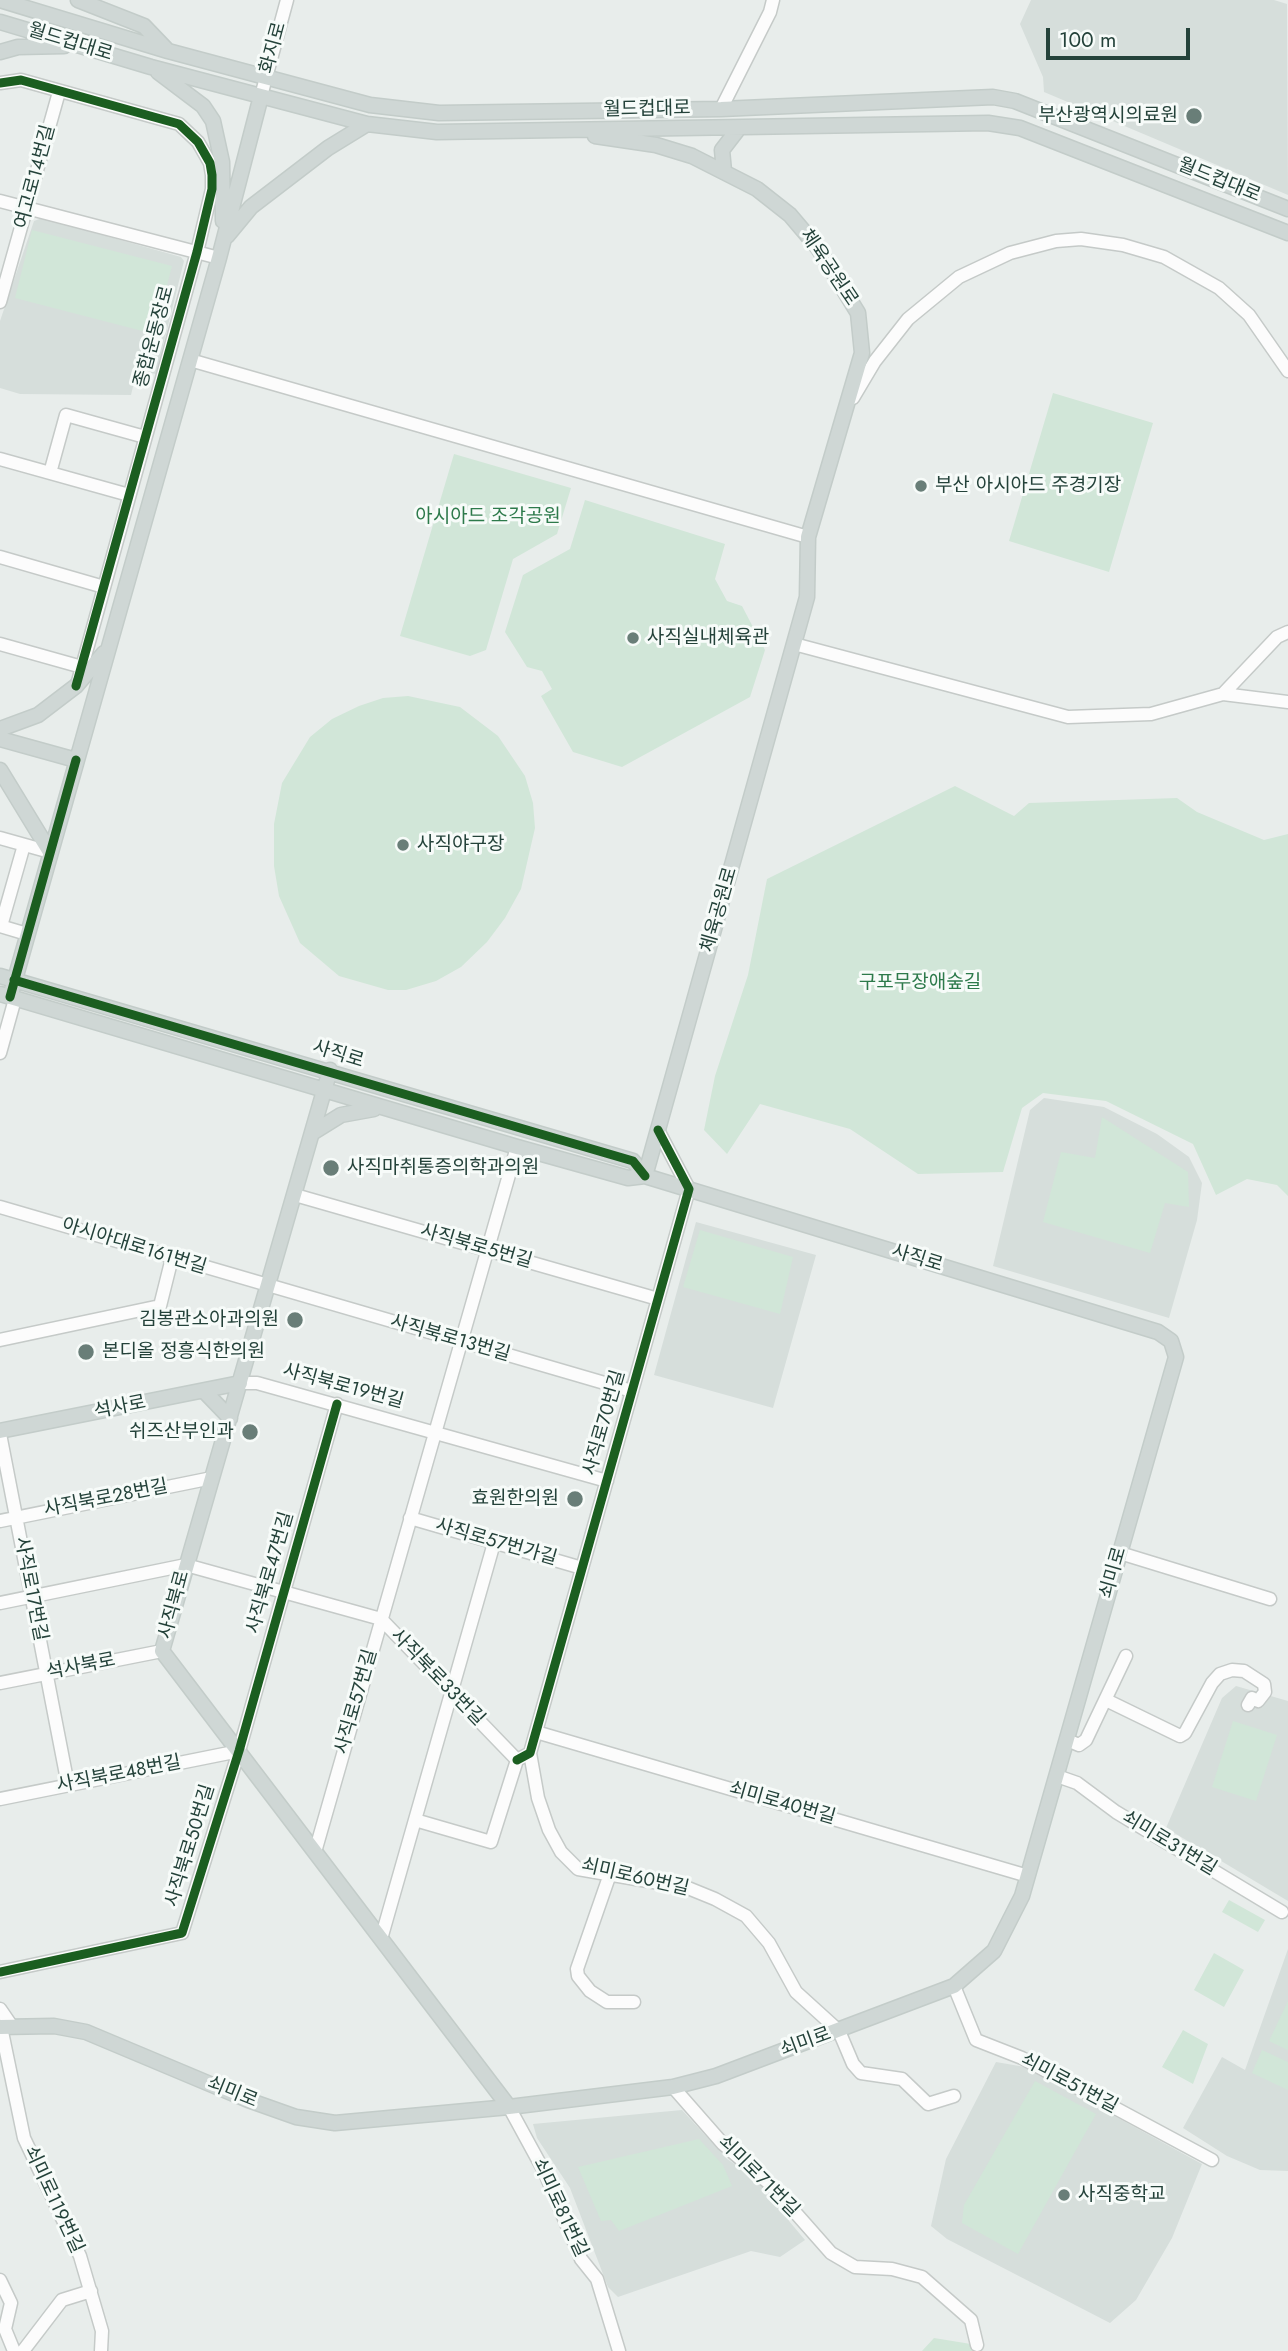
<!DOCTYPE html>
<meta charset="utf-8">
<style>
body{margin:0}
#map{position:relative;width:1288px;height:2351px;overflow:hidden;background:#e8edeb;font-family:Jost,sans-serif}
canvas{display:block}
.scale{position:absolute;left:1046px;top:28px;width:144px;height:32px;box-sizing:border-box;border:4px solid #24423a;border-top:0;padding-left:9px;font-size:21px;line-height:24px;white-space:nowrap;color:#24423a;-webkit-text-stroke:5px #f7fbf9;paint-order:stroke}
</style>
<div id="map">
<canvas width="1288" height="2351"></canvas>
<div class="scale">100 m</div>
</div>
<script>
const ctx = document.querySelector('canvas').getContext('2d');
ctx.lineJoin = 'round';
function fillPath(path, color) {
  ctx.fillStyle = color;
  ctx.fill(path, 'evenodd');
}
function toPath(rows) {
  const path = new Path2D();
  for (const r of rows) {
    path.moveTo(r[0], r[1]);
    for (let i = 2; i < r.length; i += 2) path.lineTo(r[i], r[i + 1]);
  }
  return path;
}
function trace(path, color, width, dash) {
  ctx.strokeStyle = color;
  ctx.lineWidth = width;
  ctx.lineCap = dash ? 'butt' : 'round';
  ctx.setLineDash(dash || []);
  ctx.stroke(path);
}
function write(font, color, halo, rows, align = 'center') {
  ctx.font = font + ' Jost,"Noto Sans KR",sans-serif';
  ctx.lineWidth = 6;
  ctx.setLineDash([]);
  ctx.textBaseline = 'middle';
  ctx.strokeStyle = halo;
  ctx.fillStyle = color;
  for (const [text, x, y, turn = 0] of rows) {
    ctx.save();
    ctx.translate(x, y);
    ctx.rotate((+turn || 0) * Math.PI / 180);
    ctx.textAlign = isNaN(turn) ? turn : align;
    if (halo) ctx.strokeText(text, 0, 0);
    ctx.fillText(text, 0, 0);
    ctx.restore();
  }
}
const built = toPath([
 [1031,0,1274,0,1287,4,1288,195,1044,92,1043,77,1020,24],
 [42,218,181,257,184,261,156,374,137,370,131,395,20,394,0,388,0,321,34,221],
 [1044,1098,1104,1107,1157,1134,1189,1157,1202,1183,1197,1220,1169,1318,993,1266,1030,1110],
 [696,1222,816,1255,773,1408,654,1375],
 [1236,1686,1288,1701,1288,1901,1166,1828,1222,1698],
 [1288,1949,1288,2171,1260,2170,1227,2156,1183,2128,1222,2057,1245,2070],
 [996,2062,1025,2067,1202,2164,1172,2238,1136,2300,1110,2323,947,2239,931,2226,946,2159],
 [682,2110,727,2159,763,2183,779,2198,789,2221,805,2240,780,2257,751,2251,618,2297,608,2287,570,2188,537,2138,533,2124]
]);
const green = toPath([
 [32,230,172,266,154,334,15,298],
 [1053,393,1153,423,1109,572,1009,541],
 [454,454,571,488,557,534,513,559,486,650,470,656,400,636],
 [585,500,725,544,715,579,727,601,742,606,765,650,750,697,622,767,573,752,541,696,552,689,542,671,527,667,505,632,523,575,570,549],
 [408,696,460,707,498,736,525,776,533,803,535,828,521,889,505,918,487,942,461,967,436,981,406,990,388,990,339,976,300,943,279,896,274,866,274,824,282,783,310,737,332,719,359,706,383,698],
 [955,786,1014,816,1029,803,1177,798,1197,812,1264,840,1288,834,1288,1196,1277,1185,1247,1179,1216,1195,1193,1144,1106,1101,1043,1093,1022,1108,1003,1172,918,1174,850,1129,760,1104,727,1154,704,1130,715,1076,748,975,767,879],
 [1102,1117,1188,1172,1189,1207,1165,1203,1150,1253,1043,1222,1061,1152,1095,1158],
 [700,1230,793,1257,780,1314,683,1287],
 [1233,1721,1277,1735,1256,1801,1212,1787],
 [1229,1900,1265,1920,1258,1932,1222,1912],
 [1214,1953,1244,1970,1224,2007,1194,1990],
 [1288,2001,1288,2050,1269,2041],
 [1183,2030,1208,2044,1193,2084,1162,2067],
 [1262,2050,1288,2062,1288,2090,1252,2073],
 [1035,2081,1096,2114,1018,2254,962,2223,964,2205],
 [699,2139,723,2165,732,2186,619,2231,611,2220,601,2221,578,2167],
 [934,2338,977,2345,972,2351,922,2351]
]);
const minor = toPath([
 [0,83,21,80,179,124,198,142,210,163,212,175,212,189,197,252,77,685],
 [261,96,287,0],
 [721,109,770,12,773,0],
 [0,201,219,258],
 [0,302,59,92],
 [190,360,808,537],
 [853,398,875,361,908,319,959,277,1010,253,1056,241,1081,239,1123,245,1164,257,1219,288,1249,315,1288,371],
 [0,459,129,495],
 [50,473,66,415,145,437],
 [0,557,104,587],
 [0,644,82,667],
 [794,644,1068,717,1151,714,1223,694,1288,702],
 [1223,694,1277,637,1288,632],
 [0,838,50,852],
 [0,926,27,934],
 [1,926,24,845],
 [0,1053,15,999],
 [295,1195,658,1299],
 [0,1207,632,1391],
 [0,1340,160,1306,172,1258],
 [240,1383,257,1383,607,1481],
 [0,1434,68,1785],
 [410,1518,582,1568],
 [0,1521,212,1478],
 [1120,1553,1270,1599],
 [0,1603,186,1565,381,1619,517,1760],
 [0,1683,162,1651],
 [1106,1700,1180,1736,1185,1733,1212,1683,1220,1674,1232,1670,1244,1671,1264,1684,1265,1692,1258,1701,1252,1698,1248,1705],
 [536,1732,1028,1876],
 [1067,1740,1079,1745,1086,1740,1126,1656],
 [530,1753,538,1798,549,1830,561,1852,578,1869,688,1888,715,1899,746,1916,769,1943,796,1992,839,2031,853,2064,861,2073,902,2079,928,2104,954,2096],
 [517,1760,530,1753,689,1189,658,1130],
 [1057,1776,1077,1783,1116,1812,1282,1912],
 [0,1799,239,1751],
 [415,1820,491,1842,517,1760],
 [315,1852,517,1147],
 [610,1874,577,1969,578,1976,590,1991,607,2002,634,2002],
 [381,1939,494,1543],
 [0,1972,182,1933,239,1751,337,1404],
 [954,1986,976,2040,1022,2058,1212,2160],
 [0,2009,11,2025],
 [1,2027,24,2138,80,2256,102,2331,101,2351],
 [673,2087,723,2144,771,2185,831,2253,855,2267,892,2269,922,2277,971,2320,977,2345],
 [509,2107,545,2173,581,2259,597,2279,619,2351],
 [0,2280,11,2303,5,2329,14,2351],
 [23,2351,62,2300,91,2291]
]);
const major = toPath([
 [0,0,168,51,370,105,439,113,721,109,993,97,1015,101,1288,209],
 [78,0,144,26,167,50],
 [0,22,151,67,367,124,437,132,988,123,1020,128,1288,233],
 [0,52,18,47,64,46],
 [158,72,203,106,213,121,222,162,223,221],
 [595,136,656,145,692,156,757,189,790,215,818,248,858,313,862,353,808,537,807,597,645,1176],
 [724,171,722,150,739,128],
 [227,236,251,207,328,148,367,124],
 [0,729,38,715,76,686,104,653],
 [0,739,76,760],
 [0,770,50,852],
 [0,976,633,1161,645,1176],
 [0,994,517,1147,628,1178,645,1176,1158,1332,1171,1341,1176,1357,1022,1896,994,1951,954,1986,716,2076,673,2087,509,2107,335,2123,296,2117,248,2100,86,2032,54,2026,0,2027],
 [10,997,219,258,261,96],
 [330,1070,162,1651,509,2107],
 [312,1133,341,1115,374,1109],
 [205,1392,230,1418],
 [0,1431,240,1383]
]);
const cycleway = toPath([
 [0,83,21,80,179,124,198,142,210,163,212,175,212,189,197,252,76,686],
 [14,980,633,1161,645,1176],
 [10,997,76,760],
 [517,1760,530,1753,689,1189,658,1130],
 [0,1972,182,1933,239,1751,337,1404]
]);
const markers = [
 [1194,116,9,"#697e78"],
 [921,486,7,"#697e78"],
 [633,638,7,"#697e78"],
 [403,845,7,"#697e78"],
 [331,1168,9,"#697e78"],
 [295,1320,9,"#697e78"],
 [86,1352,9,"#697e78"],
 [250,1432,9,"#697e78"],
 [575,1499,9,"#697e78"],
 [1064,2195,7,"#697e78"]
];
const streetNames = [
 ["월드컵대로",70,43,17],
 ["화지로",274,48,-75],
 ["월드컵대로",647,110,-1],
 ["여고로14번길",36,177,-75],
 ["월드컵대로",1219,181,22],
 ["체육공원로",828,268,56],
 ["종합운동장로",155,337,-75],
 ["체육공원로",720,910,-74],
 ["사직로",338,1055,17],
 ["아시아대로161번길",134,1247,17],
 ["사직북로5번길",476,1247,16],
 ["사직로",917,1259,17],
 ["사직북로13번길",450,1339,16],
 ["사직북로19번길",343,1387,15],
 ["석사로",120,1408,-11],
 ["사직로70번길",605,1423,-74],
 ["사직북로28번길",106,1499,-11],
 ["사직로57번가길",496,1543,16],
 ["사직북로47번길",271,1573,-74],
 ["쇠미로",1114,1573,-74],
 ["사직로17번길",30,1589,79],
 ["사직북로",175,1605,-75],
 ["석사북로",81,1667,-11],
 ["사직북로33번길",437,1678,46],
 ["사직로57번길",357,1702,-74],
 ["사직북로48번길",119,1775,-11],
 ["쇠미로40번길",782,1804,16],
 ["쇠미로31번길",1169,1844,31],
 ["사직북로50번길",191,1846,-73],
 ["쇠미로60번길",635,1878,13],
 ["쇠미로",806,2043,-20],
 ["쇠미로51번길",1069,2084,28],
 ["쇠미로",232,2093,22],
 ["쇠미로71번길",758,2177,45],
 ["쇠미로119번길",53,2200,65],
 ["쇠미로81번길",559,2208,65]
];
const poiNames = [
 ["부산광역시의료원",1178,116,"right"],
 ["부산 아시아드 주경기장",935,486],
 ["사직실내체육관",647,638],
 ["사직야구장",417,845],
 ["사직마취통증의학과의원",347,1168],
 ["김봉관소아과의원",279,1320,"right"],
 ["본디올 정흥식한의원",102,1352],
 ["쉬즈산부인과",234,1432,"right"],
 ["효원한의원",559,1499,"right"],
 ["사직중학교",1078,2195]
];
const parkNames = [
 ["아시아드 조각공원",488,517],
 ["구포무장애숲길",920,983]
];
fillPath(built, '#d6dedb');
fillPath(green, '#d1e6d8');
trace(minor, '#c5cac8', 15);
trace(major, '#c3ccc9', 17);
trace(minor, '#fcfcfc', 12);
trace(major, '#cfd7d5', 14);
trace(cycleway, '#1b5e20', 9);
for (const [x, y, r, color] of markers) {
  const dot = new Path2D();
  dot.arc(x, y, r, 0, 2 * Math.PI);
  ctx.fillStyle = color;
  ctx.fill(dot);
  trace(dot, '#f7fbf9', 2.5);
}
write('19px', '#24423a', '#f7fbf9', streetNames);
write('19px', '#24423a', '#f7fbf9', poiNames, 'left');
write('19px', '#2d7a4b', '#f7fbf9', parkNames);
</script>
